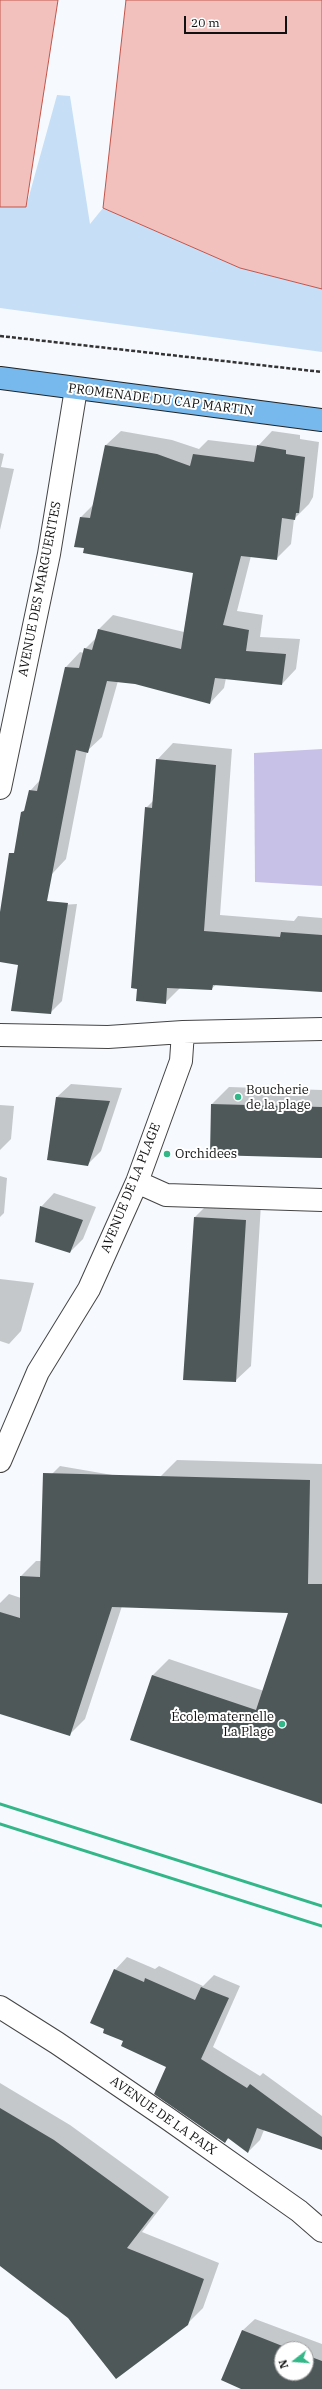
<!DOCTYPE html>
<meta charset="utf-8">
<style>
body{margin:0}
#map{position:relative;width:322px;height:2389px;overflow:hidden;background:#f6fafe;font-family:"IBM Plex Serif",serif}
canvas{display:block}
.north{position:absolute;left:274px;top:2341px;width:40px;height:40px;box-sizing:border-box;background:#fff;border:1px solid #a0a0a0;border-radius:50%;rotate:253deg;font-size:11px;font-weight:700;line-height:16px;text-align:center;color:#111}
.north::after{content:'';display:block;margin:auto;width:14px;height:18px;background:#33b788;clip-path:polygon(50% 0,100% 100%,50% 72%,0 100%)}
.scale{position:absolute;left:184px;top:16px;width:103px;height:18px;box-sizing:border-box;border:2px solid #111;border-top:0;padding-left:5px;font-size:12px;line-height:14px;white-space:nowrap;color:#111;-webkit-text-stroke:3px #fff;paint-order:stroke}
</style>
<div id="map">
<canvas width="322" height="2389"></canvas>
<div class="north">N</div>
<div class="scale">20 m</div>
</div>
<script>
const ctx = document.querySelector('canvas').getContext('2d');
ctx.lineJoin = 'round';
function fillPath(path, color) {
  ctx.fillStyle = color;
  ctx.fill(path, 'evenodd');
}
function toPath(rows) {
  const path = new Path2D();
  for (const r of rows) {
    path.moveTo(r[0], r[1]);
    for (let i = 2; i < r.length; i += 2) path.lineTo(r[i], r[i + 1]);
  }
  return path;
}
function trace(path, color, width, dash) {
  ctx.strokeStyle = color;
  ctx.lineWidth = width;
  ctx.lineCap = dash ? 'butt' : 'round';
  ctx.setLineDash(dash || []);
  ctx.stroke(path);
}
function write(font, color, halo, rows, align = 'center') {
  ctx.font = font + ' "IBM Plex Serif",serif';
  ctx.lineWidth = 4;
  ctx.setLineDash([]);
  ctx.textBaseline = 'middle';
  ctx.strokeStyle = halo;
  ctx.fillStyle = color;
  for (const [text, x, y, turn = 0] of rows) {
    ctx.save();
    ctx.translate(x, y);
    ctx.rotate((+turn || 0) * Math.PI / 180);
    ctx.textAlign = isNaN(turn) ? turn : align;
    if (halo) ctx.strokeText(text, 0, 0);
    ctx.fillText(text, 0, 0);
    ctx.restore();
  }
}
const green = toPath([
 [322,749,322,886,255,882,254,753]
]);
const sand = toPath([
 [57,95,70,96,90,224,103,208,240,268,322,289,322,352,0,308,0,206,26,207]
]);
const water = toPath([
 [0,0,58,0,26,207,0,207,0,0],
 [126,0,322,0,322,289,240,268,103,208,126,0]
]);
const shadow = toPath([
 [121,431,172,440,199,449,208,440,258,446,272,431,300,435,300,439,319,442,313,497,309,504,294,519,291,544,276,559,251,556,237,611,263,615,260,637,300,639,296,669,282,684,226,678,224,688,210,703,135,683,118,681,102,737,87,751,66,859,52,874,22,812,26,809,30,791,41,779,66,667,80,652,84,653,85,649,97,637,98,630,113,615,184,632,194,572,75,546,81,517,94,504,106,445],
 [0,453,4,454,1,467,14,469,0,530],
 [173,743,232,749,220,915,294,921,298,916,322,918,322,991,217,984,211,989,181,987,165,1003,146,808,154,800,157,760],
 [77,904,62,1001,50,1013,19,964,0,961,0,916,8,908],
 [71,1084,122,1088,101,1151,87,1165,57,1097],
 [229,1087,322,1090,322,1158,211,1154,212,1104],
 [0,1105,14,1106,11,1139,0,1150],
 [0,1176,7,1178,4,1213,0,1217],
 [54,1193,96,1207,83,1239,70,1252,41,1207],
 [211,1201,261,1204,251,1366,235,1381,195,1217],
 [0,1279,34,1283,21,1331,9,1344,0,1341],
 [177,1460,322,1464,322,1803,131,1739,153,1675,169,1659,264,1691,289,1612,122,1606,85,1719,69,1735,0,1713,0,1603,9,1594,21,1598,21,1576,36,1561,42,1561,44,1482,60,1466,159,1483,161,1476],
 [127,1957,155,1969,159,1966,203,1986,214,1975,240,1986,213,2047,260,2076,263,2073,322,2116,322,2149,264,2130,260,2140,248,2152,229,2138,224,2142,167,2066,124,2041,115,1970],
 [0,2083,70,2125,169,2197,142,2232,219,2263,203,2308,187,2324,69,2317,0,2265],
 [255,2319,322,2344,322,2389,244,2389,242,2331],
 [282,2349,306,2349,306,2373,282,2373]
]);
const building = toPath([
 [105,445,157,454,190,466,193,454,254,462,257,445,286,450,286,454,305,457,299,513,296,513,295,520,282,518,277,560,241,556,223,625,249,630,246,651,286,654,282,685,215,678,210,704,135,684,107,681,88,753,76,750,47,901,68,903,51,1014,11,1011,18,965,0,962,0,912,9,853,14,853,21,812,24,811,29,790,37,791,65,667,79,668,84,648,92,650,98,629,181,649,193,573,83,553,84,548,74,547,80,517,90,518],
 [156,759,216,765,204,931,280,937,281,932,322,935,322,992,213,985,212,990,167,988,166,1004,136,1001,137,989,131,988,145,807,152,808],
 [56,1097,110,1101,88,1166,47,1160],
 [211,1104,322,1107,322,1158,210,1155],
 [40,1206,83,1220,70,1253,35,1242],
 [194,1217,246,1220,236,1382,183,1380],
 [43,1473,310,1480,308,1584,322,1584,322,1804,130,1740,152,1675,256,1710,288,1613,112,1607,70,1736,0,1714,0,1612,20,1618,20,1576,40,1577],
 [114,1969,144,1982,145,1978,195,2000,201,1987,229,1998,201,2059,247,2088,250,2084,322,2137,322,2150,257,2128,248,2153,228,2138,225,2143,154,2094,166,2067,121,2046,123,2041,103,2033,104,2029,90,2023],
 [0,2108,54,2140,154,2213,127,2248,204,2279,188,2325,116,2379,68,2318,0,2266],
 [242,2330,290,2349,282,2349,282,2373,306,2373,306,2355,322,2361,322,2389,241,2389,221,2380]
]);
const path = toPath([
 [0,336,322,372]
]);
const minor = toPath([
 [0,788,49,554,76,389],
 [0,1035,108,1037,183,1032,322,1029],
 [137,1182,166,1195,322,1200],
 [0,1461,38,1372,89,1289,137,1182,181,1061,183,1032],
 [0,2007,57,2043,167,2118,299,2211,322,2231]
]);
const major = toPath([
 [0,378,322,420]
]);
const rail = toPath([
 [0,1804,322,1906],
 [0,1824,322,1926]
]);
const markers = [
 [238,1097,4,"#33b788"],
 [167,1154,4,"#33b788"],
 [282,1724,4,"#33b788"]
];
const streetNames = [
 ["PROMENADE DU CAP MARTIN",161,400,7],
 ["AVENUE DES MARGUERITES",40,589,-79],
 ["AVENUE DE LA PLAGE",131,1188,-68],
 ["AVENUE DE LA PAIX",163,2116,35]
];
const poiNames = [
 ["Boucherie",246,1090],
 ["de la plage",246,1105],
 ["Orchidees",175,1154],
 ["École maternelle",274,1717,"right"],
 ["La Plage",274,1732,"right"]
];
fillPath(green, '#c7c1e7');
fillPath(sand, '#c6dff6');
fillPath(water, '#f2c1be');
trace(water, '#c3554b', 1);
fillPath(shadow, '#0003');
fillPath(building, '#4e5859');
trace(minor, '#444', 24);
trace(major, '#222', 24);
trace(path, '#333', 2.5, [4, 2]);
trace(minor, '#fff', 22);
trace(major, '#77b8ed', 22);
trace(rail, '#33b788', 3);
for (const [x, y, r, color] of markers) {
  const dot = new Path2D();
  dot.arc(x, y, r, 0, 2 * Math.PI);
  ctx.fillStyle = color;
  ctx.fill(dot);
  trace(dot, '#fff', 1.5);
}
write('13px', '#111', '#fff', streetNames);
write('13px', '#111', '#fff', poiNames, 'left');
</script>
